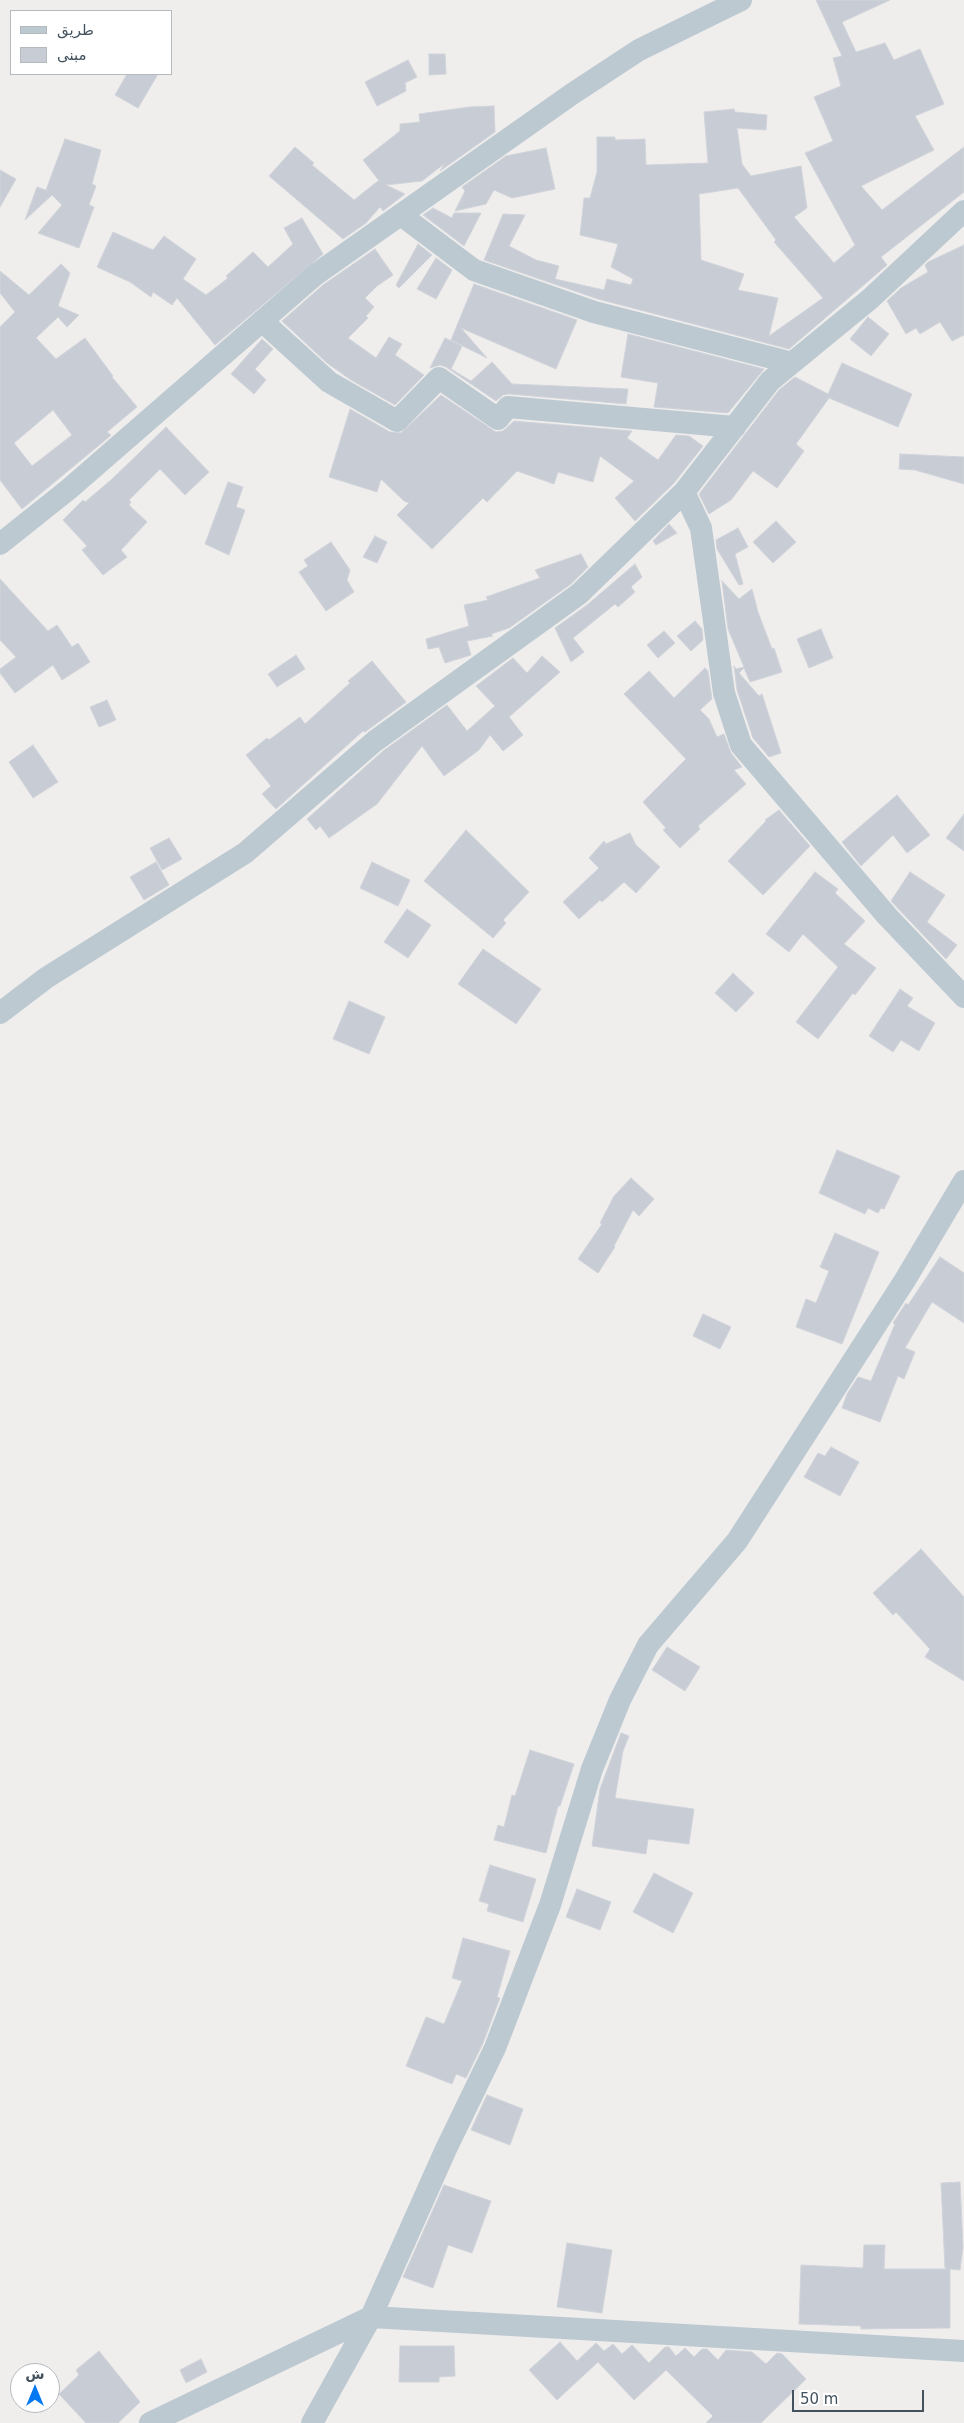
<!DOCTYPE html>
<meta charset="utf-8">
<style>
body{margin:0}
#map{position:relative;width:964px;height:2423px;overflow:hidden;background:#f0eded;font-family:"DejaVu Sans",Vazirmatn,sans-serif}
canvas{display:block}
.legend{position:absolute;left:10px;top:10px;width:162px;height:65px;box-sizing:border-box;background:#fff;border:1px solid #b4babe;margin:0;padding:6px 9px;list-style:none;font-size:15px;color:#43525d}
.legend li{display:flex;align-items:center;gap:10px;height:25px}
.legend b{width:25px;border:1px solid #b4babe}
.north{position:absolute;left:10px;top:2363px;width:50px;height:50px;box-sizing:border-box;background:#fff;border:1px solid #b4babe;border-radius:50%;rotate:0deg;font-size:14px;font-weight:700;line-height:20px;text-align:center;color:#43525d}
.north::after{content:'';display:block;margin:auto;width:18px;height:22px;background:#0579f2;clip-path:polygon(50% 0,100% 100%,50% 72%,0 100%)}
.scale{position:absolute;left:792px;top:2390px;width:132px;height:22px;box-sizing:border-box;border:2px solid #43525d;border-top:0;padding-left:6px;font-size:15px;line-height:18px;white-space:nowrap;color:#43525d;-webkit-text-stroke:4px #fff;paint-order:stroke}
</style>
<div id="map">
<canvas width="964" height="2423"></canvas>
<ul class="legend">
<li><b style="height:6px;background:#bcc9d1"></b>طريق</li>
<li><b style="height:14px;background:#c8ccd4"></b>مبنى</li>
</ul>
<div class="north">ش</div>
<div class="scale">50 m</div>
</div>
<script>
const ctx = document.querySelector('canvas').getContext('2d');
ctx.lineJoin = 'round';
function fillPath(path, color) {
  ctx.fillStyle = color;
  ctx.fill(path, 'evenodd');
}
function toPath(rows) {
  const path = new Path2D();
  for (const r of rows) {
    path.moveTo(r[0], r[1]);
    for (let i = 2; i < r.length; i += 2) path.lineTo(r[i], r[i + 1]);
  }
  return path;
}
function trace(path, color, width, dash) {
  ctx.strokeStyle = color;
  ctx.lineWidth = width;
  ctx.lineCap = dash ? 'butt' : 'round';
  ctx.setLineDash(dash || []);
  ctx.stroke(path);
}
const building = toPath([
 [816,0,890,0,842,22,856,52,885,43,894,60,920,49,944,104,915,116,934,150,861,186,882,210,964,147,964,192,881,257,887,265,789,349,598,299,484,260,503,214,525,215,509,246,536,260,559,266,555,279,604,290,607,279,631,285,633,279,611,267,618,244,580,235,584,198,590,198,597,172,597,137,615,137,615,140,645,139,646,165,708,163,704,112,734,109,735,112,767,115,766,130,737,128,742,164,751,176,801,166,807,208,794,217,834,263,855,245,805,153,833,141,814,97,841,86,833,58,842,56,816,0],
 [738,188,776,240,774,242,823,298,769,336,778,298,738,290,744,274,701,260,699,194,738,188],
 [429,54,445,54,446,74,429,75,429,54],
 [408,60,417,77,405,83,406,91,377,106,365,82,408,60],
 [127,74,158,74,138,108,115,95,127,74],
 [494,106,495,132,440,171,444,164,422,181,386,185,405,194,383,211,380,207,366,223,343,239,269,176,295,147,314,163,312,165,354,200,378,181,380,182,363,160,400,131,400,124,420,122,419,114,469,107,494,106],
 [65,139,101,150,92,184,96,186,89,205,94,207,79,248,38,233,62,205,52,195,25,220,37,187,48,191,46,190,65,139],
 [546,148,555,189,512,198,494,190,486,204,455,211,465,191,462,187,506,156,546,148],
 [0,170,16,179,0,207,0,170],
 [433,208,452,218,454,213,481,213,464,246,423,215,433,208],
 [302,218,323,254,215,345,177,298,172,305,153,292,151,297,130,282,97,267,113,232,153,250,164,236,196,259,183,279,206,295,228,278,226,276,253,252,268,267,293,244,284,228,302,218],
 [418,244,432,255,399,288,396,285,418,244],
 [964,245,964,335,952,341,940,322,920,334,916,328,906,334,887,301,901,288,928,272,925,265,928,262,964,245],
 [375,249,393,275,377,286,365,298,374,307,366,316,368,318,348,338,376,358,389,337,402,344,395,355,424,375,395,405,351,380,327,363,282,321,323,285,375,249],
 [436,258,452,270,436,299,417,289,436,258],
 [61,264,70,273,58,306,79,315,67,327,58,317,36,338,56,359,85,338,113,376,112,377,137,407,107,432,111,435,109,437,22,509,0,480,0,327,15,312,0,293,0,271,29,295,61,264],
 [53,410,72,435,32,466,14,443,53,410],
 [474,284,577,320,556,369,461,328,487,358,451,340,474,284],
 [868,317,889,334,871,356,850,339,868,317],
 [628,334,764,369,728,413,654,407,658,383,621,377,628,334],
 [445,338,462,346,451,369,471,381,492,362,512,384,628,389,626,404,509,394,503,395,496,401,446,367,440,365,430,368,445,338],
 [262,339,273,349,255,369,266,380,254,394,231,374,262,339],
 [842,363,912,394,898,427,829,398,796,444,804,451,777,488,753,471,731,500,709,514,699,494,779,390,795,377,828,394,842,363],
 [441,395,496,432,503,431,514,421,632,431,627,438,658,460,676,435,689,436,703,446,674,483,635,521,615,498,634,481,600,456,593,482,558,472,554,484,517,471,487,502,483,498,432,549,397,515,409,503,404,501,381,479,377,492,329,477,350,409,390,432,401,433,441,395],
 [166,427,209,472,185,495,160,469,129,500,131,502,129,505,147,522,121,550,127,557,103,575,82,550,87,546,63,520,83,500,85,502,111,480,166,427],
 [900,454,964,457,964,484,915,470,899,469,900,454],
 [228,482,243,487,236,507,245,510,229,555,205,544,228,482],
 [776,521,796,542,773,563,753,542,776,521],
 [669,524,677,533,656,545,653,541,669,524],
 [738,528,748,547,735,554,743,584,739,585,717,549,716,540,738,528],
 [375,536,387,542,377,563,363,557,375,536],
 [331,542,350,570,347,580,354,592,326,611,299,572,308,566,304,560,331,542],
 [581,554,588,567,571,584,509,628,491,634,493,636,467,641,471,655,445,663,439,647,428,649,426,639,469,626,464,605,488,600,486,597,540,578,535,570,581,554],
 [635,564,642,577,631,587,635,592,618,607,615,604,573,638,584,652,571,662,555,628,587,605,635,564],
 [0,579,48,631,57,625,72,647,78,643,90,662,62,680,53,665,15,693,0,673,0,669,16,657,0,640,0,579],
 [722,581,739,599,752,589,758,612,772,649,774,648,782,672,750,682,744,668,739,673,759,696,762,694,781,753,769,757,753,738,737,690,734,666,736,669,744,667,728,629,722,581],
 [695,621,702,629,703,640,691,651,677,636,695,621],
 [821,629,833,658,809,668,797,639,821,629],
 [664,631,675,643,658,658,647,645,664,631],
 [296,655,305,669,277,687,268,674,296,655],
 [542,656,560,672,509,717,523,735,503,751,490,735,479,750,444,776,422,746,377,804,329,838,320,826,316,830,307,819,383,751,447,705,467,731,495,706,476,686,513,658,527,673,542,656],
 [372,661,406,702,365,732,363,731,276,809,262,794,271,786,246,755,267,738,269,740,300,717,305,724,350,683,348,681,372,661],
 [705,668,708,671,712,699,700,710,709,719,717,737,724,734,731,753,742,767,734,770,746,784,698,826,700,829,680,848,663,830,666,828,643,802,686,759,624,694,649,671,674,698,705,668],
 [107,700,116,720,99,727,90,707,107,700],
 [33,745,58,782,33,798,9,762,33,745],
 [897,795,930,835,907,853,893,835,861,866,842,842,897,795],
 [779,810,810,846,763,895,728,861,766,821,765,820,779,810],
 [964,814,964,851,946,838,964,814],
 [466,830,529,892,503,920,506,923,493,938,424,881,466,830],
 [630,833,636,845,660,867,636,893,624,882,602,902,600,900,579,919,563,902,599,868,589,858,604,841,606,844,630,833],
 [169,838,182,859,162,870,150,848,169,838],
 [156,862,169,885,144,900,130,877,156,862],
 [372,862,410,880,398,906,360,888,372,862],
 [815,872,838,889,835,893,865,921,844,944,876,968,855,995,853,993,818,1039,796,1022,838,967,803,934,789,952,766,934,815,872],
 [910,872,945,895,927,922,957,945,946,959,891,901,910,872],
 [407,909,431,925,408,958,384,942,407,909],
 [483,949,541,989,516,1024,458,984,483,949],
 [733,973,754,993,736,1012,715,993,733,973],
 [900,989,913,998,907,1006,935,1023,919,1051,901,1040,893,1052,869,1036,900,989],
 [349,1001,385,1017,369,1054,333,1039,349,1001],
 [837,1150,900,1176,884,1209,881,1208,878,1213,868,1208,865,1214,819,1193,837,1150],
 [631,1178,654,1199,639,1216,633,1210,614,1246,615,1247,598,1273,578,1259,602,1224,600,1223,614,1196,631,1178],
 [835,1233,879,1252,842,1344,796,1327,806,1299,816,1303,829,1271,820,1267,835,1233],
 [940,1257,964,1273,964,1323,932,1302,905,1348,915,1352,904,1379,898,1376,880,1422,842,1408,847,1394,858,1377,871,1381,895,1324,893,1323,906,1303,908,1305,940,1257],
 [703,1314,731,1327,720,1349,693,1336,703,1314],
 [831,1447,859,1462,840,1496,804,1477,818,1453,825,1456,831,1447],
 [921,1549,964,1597,964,1681,925,1657,930,1649,896,1612,893,1615,873,1593,921,1549],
 [667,1647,700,1667,685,1691,652,1670,667,1647],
 [621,1733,629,1736,623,1751,615,1798,694,1809,689,1844,648,1839,646,1854,592,1846,600,1789,621,1733],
 [530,1750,574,1764,560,1806,558,1806,546,1853,494,1840,498,1825,504,1827,512,1795,515,1796,530,1750],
 [490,1865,536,1879,523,1922,487,1911,489,1904,479,1901,490,1865],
 [654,1873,693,1893,673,1933,633,1912,654,1873],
 [577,1889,611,1902,600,1930,566,1917,577,1889],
 [463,1938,510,1951,497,1997,500,1998,483,2043,466,2078,456,2074,452,2084,406,2066,426,2017,444,2024,462,1981,452,1978,463,1938],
 [487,2095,523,2109,510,2145,471,2130,487,2095],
 [960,2182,963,2247,960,2270,950,2269,950,2328,861,2329,861,2326,799,2324,801,2265,863,2268,864,2245,885,2245,884,2269,947,2269,945,2268,941,2183,960,2182],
 [444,2185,491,2201,472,2253,448,2245,433,2288,403,2277,444,2185],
 [567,2243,612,2250,602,2313,557,2307,567,2243],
 [560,2342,577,2361,596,2343,604,2351,613,2344,622,2354,632,2345,649,2363,665,2347,669,2347,676,2356,685,2348,694,2357,702,2349,707,2349,718,2360,726,2350,752,2352,766,2364,777,2353,782,2354,806,2379,761,2423,706,2423,713,2416,666,2370,634,2400,598,2362,557,2400,529,2370,560,2342],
 [400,2346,454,2346,455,2376,439,2377,439,2382,399,2382,400,2346],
 [99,2351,140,2402,118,2423,86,2423,59,2394,79,2375,76,2370,99,2351],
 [201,2359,207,2372,186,2383,180,2370,201,2359]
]);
const minor = toPath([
 [401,215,474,270,594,312,792,363],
 [262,321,329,382,397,421,439,378,498,419,508,407,735,427],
 [684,492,701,528,724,693,741,745,887,916,964,997],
 [0,544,69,489,315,275,572,94,639,50,741,0],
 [0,1013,46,978,245,853,375,741,579,594,684,492,770,381,870,299,964,211],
 [150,2423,371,2317,964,2351],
 [312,2423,371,2317,446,2149,495,2048,550,1905,592,1769,620,1700,648,1645,737,1541,905,1280,964,1181]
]);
fillPath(building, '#c8ccd4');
trace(building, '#d0d4da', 1);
trace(minor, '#bcc9d1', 22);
</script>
